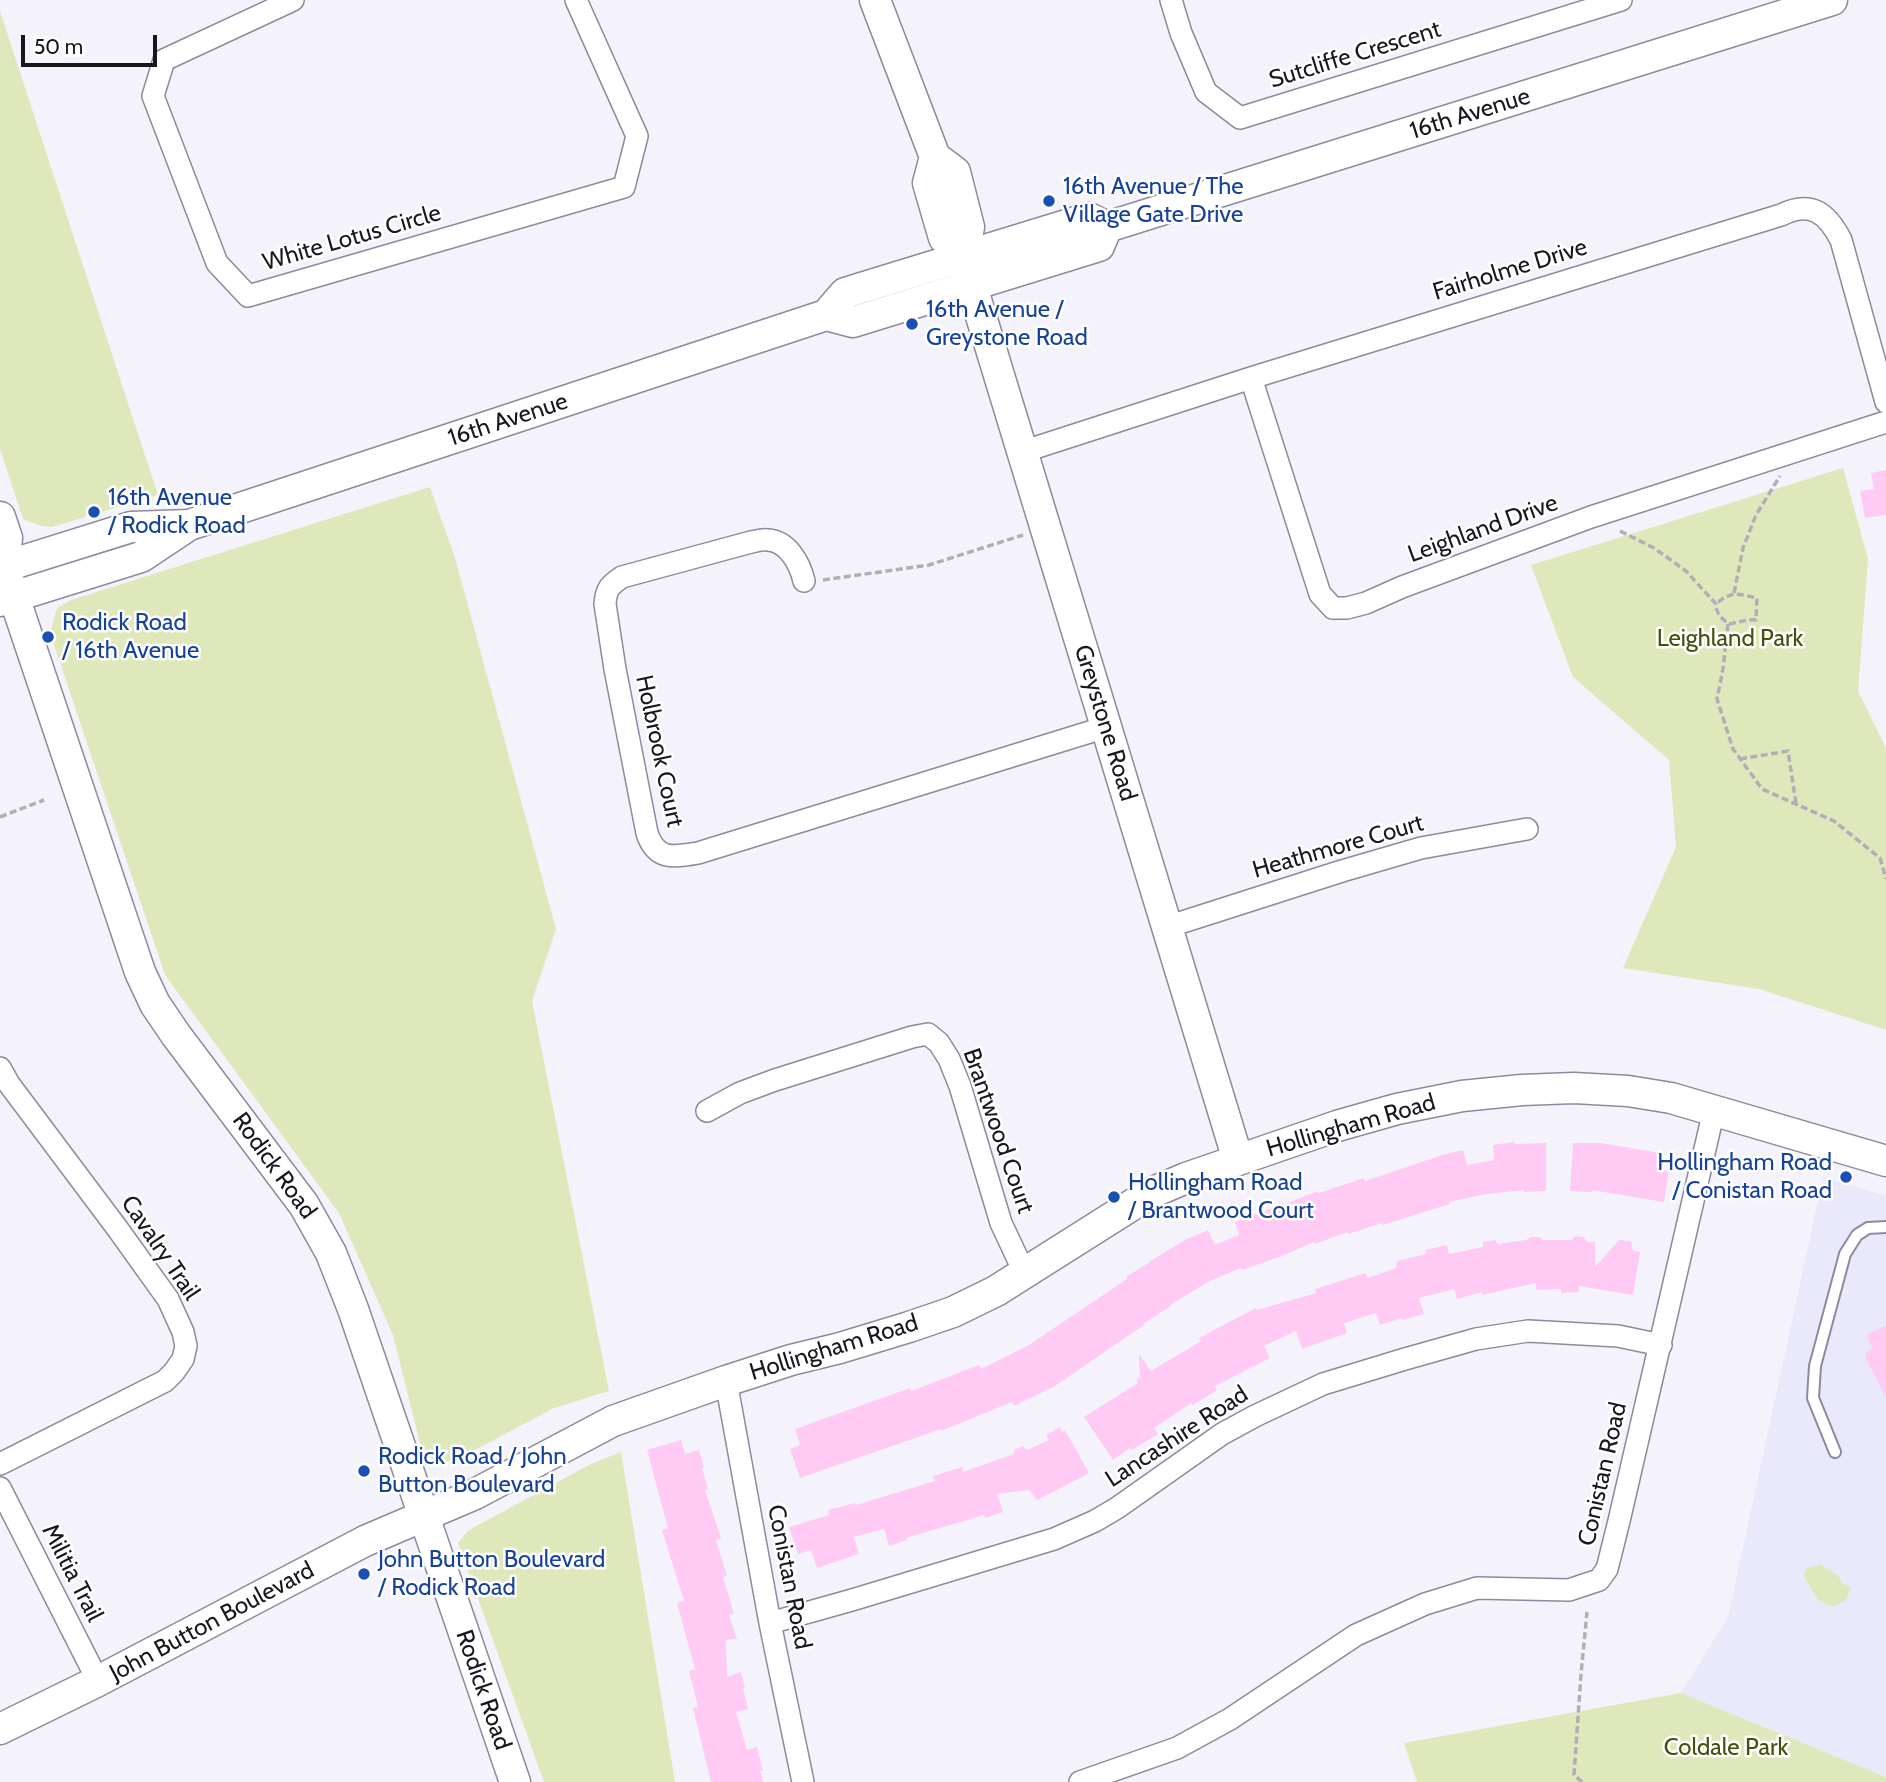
<!DOCTYPE html>
<html>
<head>
<meta charset="utf-8">
<style>
  body { margin:0 }
  #map { position:relative; width:1886px; height:1782px; overflow:hidden; background:#f4f3fc; font-family:Cabin,sans-serif }
  canvas { display:block }
  .scale { position:absolute; left:21px; top:35px; width:136px; height:32px; box-sizing:border-box; border:4px solid #18171f; border-top:0; padding-left:9px; font-size:21px; line-height:24px; white-space:nowrap; color:#18171f; -webkit-text-stroke:5px #fff; paint-order:stroke }
</style>
</head>
<body>
<div id="map">
<canvas width="1886" height="1782"></canvas>
<div class="scale">50 m</div>
</div>
<script>
const ctx = document.querySelector('canvas').getContext('2d');
ctx.lineJoin = 'round';
function fillPath(path, color) { ctx.fillStyle = color; ctx.fill(path, 'evenodd'); }
function strokePath(path, color, width, dash) { ctx.strokeStyle = color; ctx.lineWidth = width; ctx.lineCap = dash ? 'butt' : 'round'; ctx.setLineDash(dash || []); ctx.stroke(path); }
function drawText(font, color, halo, rows, align = 'center') {
  ctx.font = font + ' Cabin,sans-serif'; ctx.lineWidth = 5; ctx.setLineDash([]); ctx.textBaseline = 'middle'; ctx.strokeStyle = halo; ctx.fillStyle = color; for (const [text, x, y, turn = 0] of rows) {
    ctx.save(); ctx.translate(x, y); ctx.rotate((+turn || 0) * Math.PI / 180); ctx.textAlign = isNaN(turn) ? turn : align; if (halo) ctx.strokeText(text, 0, 0); ctx.fillText(text, 0, 0); ctx.restore();
  }
}
const built = new Path2D(`
  M1823,1177l63,19v581l-205,-84 47,-76z`);
const green = new Path2D(`
  M0,11l158,484 -106,32 -11,-1 -18,-7 -23,-70z
  M1843,468l25,91 -10,132 28,57v282l-127,-41 -136,-21 53,-121 -7,-87 -96,-83 -42,-112z
  M430,487l25,71 101,371 -24,72 77,390 -55,17 -96,51 -18,4 -11,-6 -8,-10 -28,-112 -54,-122 -174,-238 -115,-342 7,-25 14,-8z
  M621,1452l54,330h-131l-86,-239 11,-13 122,-66z
  M1820,1565l18,10 4,8 9,4 -5,13 -13,7 -15,-7 -15,-25 4,-7z
  M1681,1693l205,84v5h-469l-13,-39z`);
const building = new Path2D(`
  M1886,470v45l-21,3 -5,-27 14,-2 -3,-16z
  M1515,1142v2l31,-1v48l-22,1v-2l-37,4 -38,8 1,2 -67,21 -1,-2 -34,11 -1,-2 -32,12 -1,-2 -32,14 -40,14 -1,-2 -33,14 -38,23 1,1 -28,18 1,1 -89,61 -41,20 -2,-4 -71,29v-2l-141,49 -10,-29 10,-4 -5,-16 115,-41 1,3 68,-26 2,4 48,-24 98,-66 -1,-2 24,-15v-1l37,-22 21,-9 7,15 24,-10 -4,-13 20,-8 1,1 27,-12v2l35,-14 1,2 45,-15 1,3 77,-26 21,-5 4,15 27,-5 -1,-15z
  M1573,1143h28l60,10 -3,17 11,1 -5,31 -72,-12v2l-22,-1z
  M1575,1236l9,1 3,5h8v25l24,-27 12,1 2,10 7,1 -7,43 -54,-9v6l-18,1v-4l-25,1v-7l-54,12v-3l-25,7 -3,-10 -35,9 5,16 -21,6 -1,-2 -22,7 -4,-12 -32,10 3,10 -45,16 -6,-18 -32,15 6,12 -55,28 2,4 -24,15 -2,-2 -37,25 4,6 -26,16 -2,-2 -17,12 -29,-43 54,-34 -2,-3 4,-3 -1,-23 12,17 50,-30 -2,-3 57,-30 1,2 59,-17 -1,-4 51,-16 2,5 28,-10 1,-7 29,-7 -1,-4 22,-5 2,9 34,-7v-5l12,-2 3,4 28,-4 5,-3h9l2,3h30z
  M1886,1326v71l-20,-38v-7l7,-3 -7,-14z
  M1060,1427l2,5 3,-2 24,43 -26,14 -26,13 -8,-10 -32,4 6,18 -18,6 -1,-3 -78,23 1,2 -18,6 -5,-17 -30,8 5,17 -42,14 -6,-18 -13,4 -9,-27 40,-12 -1,-5 27,-7 1,2 79,-24 -2,-5 29,-9 1,5 51,-18v-4l9,-4 4,4 22,-10 -3,-5z
  M681,1440l4,14 14,-4 5,17 -2,1 6,21 -3,1 16,48 -5,2 11,36 -4,1 11,36 -5,2 8,24 -11,1 1,37 14,-5 4,16h-2l5,21 -12,3 11,38 10,-3 6,24h-3l3,11h-52l-18,-74 5,-1 -9,-36 6,-2 -18,-66 7,-2 -22,-71 6,-2 -21,-78z`);
const path = new Path2D(`
  M1620,531l34,17 32,23 30,33c0,10 5,13 12,20 10,-1 17,-5 28,-4l1,-22c-19,-4 -25,-8 -41,6
  M823,580l106,-15 94,-30
  M1734,593l9,-45 13,-33 24,-39
  M1728,624l-5,45 -6,30 16,50 29,40 72,32 46,37 6,21
  M1740,759l48,-8 8,53
  M0,817l44,-17
  M1582,1782l-8,-7 7,-101 6,-62`);
const lane = new Path2D(`
  M1835,1452l-22,-54 2,-32 30,-112 12,-19 11,-7 18,-1`);
const street = new Path2D(`
  M293,0l-129,60 -11,36 64,167 31,33 376,-109 13,-51 -61,-136
  M1171,0l10,33 25,59 34,26 381,-118
  M1251,378l69,216 13,14h14l19,-5 36,-16 189,-70 295,-95
  M1022,452l229,-74 530,-163c30,-15 46,-2 60,25l45,162
  M804,581c-4,-17 -16,-40 -36,-41 -5,-1 -12,1 -17,2l-129,35c-12,8 -16,12 -17,27l10,65 32,164c9,28 27,24 51,20l408,-126
  M1167,927l175,-56 79,-23 106,-19
  M0,1068l9,16 108,144 51,71 15,33 3,14 -3,13 -9,13 -9,9 -165,83
  M707,1111l33,-18 35,-13 137,-43 16,-3 11,9 10,16 11,27 41,137 23,49
  M726,1381l44,242 33,159
  M0,1488l98,193
  M770,1623l82,-23 202,-61 41,-18 22,-13 105,-74 33,-18 68,-32 82,-25 71,-20 52,-8 90,5 43,9
  M1080,1782l97,-34 53,-29 126,-84 69,-31 52,-16 92,2 30,-10 8,-11 12,-48 95,-411`);
const secondary = new Path2D(`
  M875,0l60,157 20,15 14,55 -6,30 275,903
  M935,157l-7,26 16,55 19,19
  M826,315l27,7 246,-76 8,-19
  M0,517l7,21 -3,29 136,405 15,32 21,31 128,170 27,48 22,56 162,473
  M0,568l131,-41 58,-2
  M0,601l141,-44 48,-32 637,-210 19,-22 244,-75 18,9 725,-227
  M0,1729l98,-48 267,-140 110,-47 138,-73 113,-40 65,-21 49,-12 69,-21 44,-15 43,-21 155,-98 35,-15 151,-52 60,-17 65,-13 60,-6 52,-2 54,3 43,7 215,63`);
const markers = [
  [1049,201,7,"#1a4fb4"],
  [912,324,7,"#1a4fb4"],
  [94,512,7,"#1a4fb4"],
  [48,637,7,"#1a4fb4"],
  [1846,1177,7,"#1a4fb4"],
  [1114,1197,7,"#1a4fb4"],
  [364,1471,7,"#1a4fb4"],
  [364,1574,7,"#1a4fb4"]
];
const streetNames = [
  ["Sutcliffe Crescent",1355,55,-17],
  ["16th Avenue",1470,114,-17],
  ["White Lotus Circle",352,238,-16],
  ["Fairholme Drive",1510,270,-17],
  ["16th Avenue",508,420,-18],
  ["Leighland Drive",1483,529,-20],
  ["Greystone Road",1105,723,73],
  ["Holbrook Court",659,751,78],
  ["Heathmore Court",1338,847,-16],
  ["Hollingham Road",1351,1126,-16],
  ["Brantwood Court",998,1131,71],
  ["Rodick Road",274,1166,54],
  ["Cavalry Trail",160,1248,56],
  ["Hollingham Road",834,1348,-17],
  ["Lancashire Road",1177,1437,-33],
  ["Conistan Road",1603,1474,-77],
  ["Militia Trail",72,1573,63],
  ["Conistan Road",789,1577,79],
  ["John Button Boulevard",212,1622,-28],
  ["Rodick Road",483,1690,71]
];
const transitNames = [
  ["16th Avenue / The",1063,187],
  ["Village Gate Drive",1063,215],
  ["16th Avenue /",926,310],
  ["Greystone Road",926,338],
  ["16th Avenue",108,498],
  ["/ Rodick Road",108,526],
  ["Rodick Road",62,623],
  ["/ 16th Avenue",62,651],
  ["Hollingham Road",1832,1163,"right"],
  ["/ Conistan Road",1832,1191,"right"],
  ["Hollingham Road",1128,1183],
  ["/ Brantwood Court",1128,1211],
  ["Rodick Road / John",378,1457],
  ["Button Boulevard",378,1485],
  ["John Button Boulevard",378,1560],
  ["/ Rodick Road",378,1588]
];
const parkNames = [
  ["Leighland Park",1730,639],
  ["Coldale Park",1726,1748]
];
fillPath(built, '#eae8fb');
fillPath(green, '#dfe8bb');
fillPath(building, '#ffcaf3');
strokePath(lane, '#8c8a9f', 14);
strokePath(street, '#8c8a9f', 24);
strokePath(secondary, '#8c8a9f', 33);
strokePath(path, '#b0afb8', 3.5, [7, 3.5]);
strokePath(lane, '#fff', 10);
strokePath(street, '#fff', 21);
strokePath(secondary, '#fff', 30);
for (const [x, y, r, color] of markers) { const dot = new Path2D(); dot.arc(x, y, r, 0, 2 * Math.PI); ctx.fillStyle = color; ctx.fill(dot); strokePath(dot, '#fff', 2.5); }
drawText('24px', '#18171f', '#fff', streetNames);
drawText('24px', '#164399', '#fff', transitNames, 'left');
drawText('24px', '#464f0b', '#fff', parkNames);
</script>
</body>
</html>
